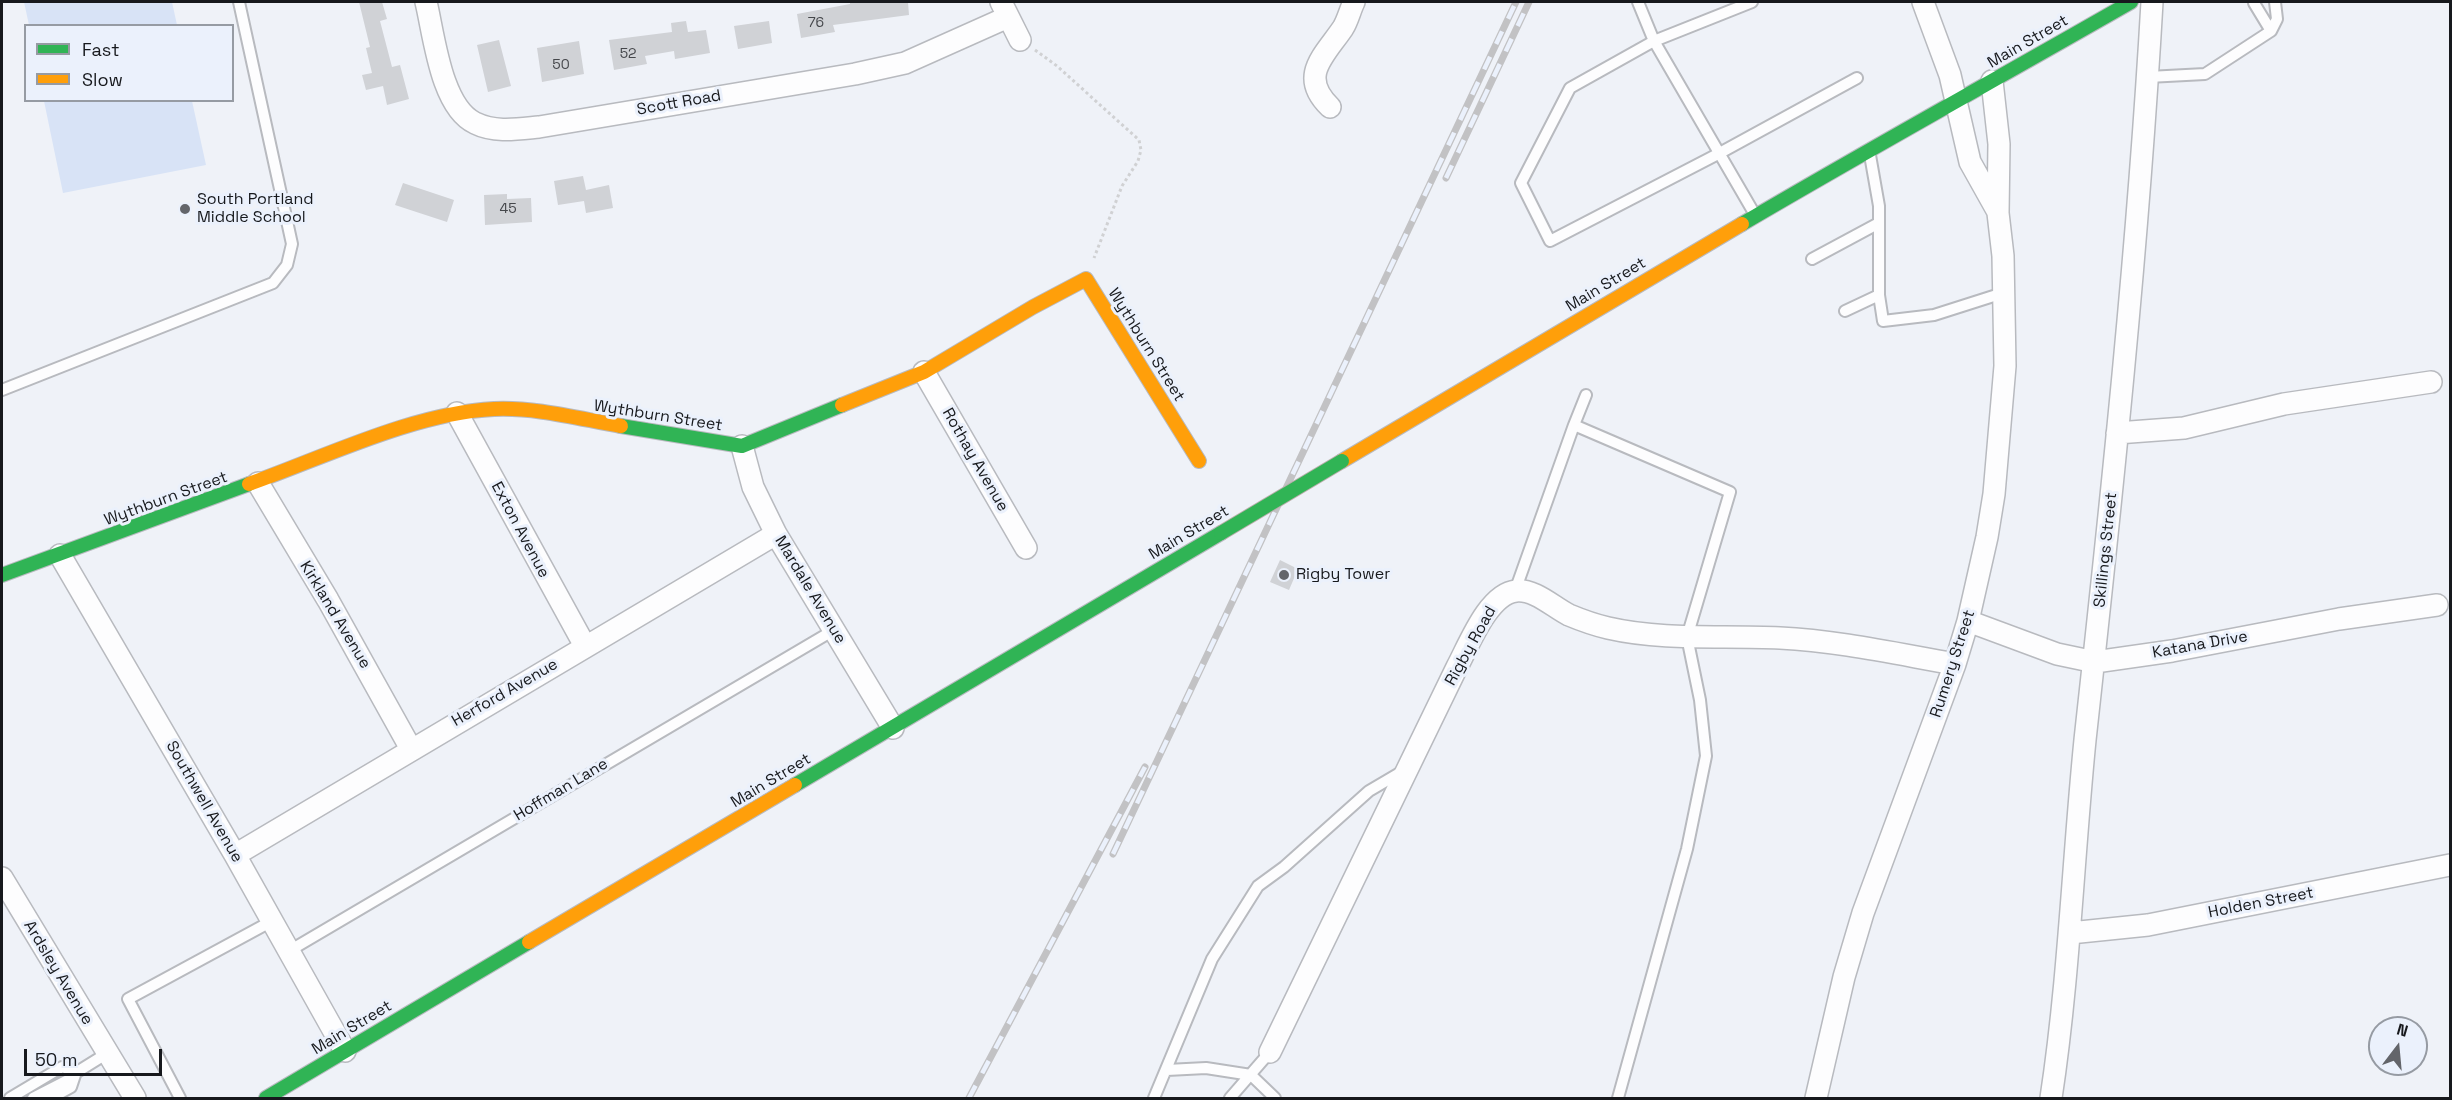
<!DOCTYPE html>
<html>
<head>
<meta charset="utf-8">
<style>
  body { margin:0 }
  #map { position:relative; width:2452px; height:1100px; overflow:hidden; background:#eff2f8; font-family:"Space Grotesk",sans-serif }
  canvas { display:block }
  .frame { position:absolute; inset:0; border:3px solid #17191d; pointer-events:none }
  .legend { position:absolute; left:24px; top:24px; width:210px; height:78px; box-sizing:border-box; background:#ebf1fc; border:2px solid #969ba3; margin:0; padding:8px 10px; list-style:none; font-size:18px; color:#17191d }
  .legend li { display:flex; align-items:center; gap:12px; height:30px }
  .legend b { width:30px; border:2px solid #969ba3 }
  .north { position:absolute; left:2368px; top:1016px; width:60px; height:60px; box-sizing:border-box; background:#ebf1fc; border:2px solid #969ba3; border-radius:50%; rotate:16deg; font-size:16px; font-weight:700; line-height:24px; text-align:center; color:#17191d }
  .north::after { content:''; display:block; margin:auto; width:21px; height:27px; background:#63656a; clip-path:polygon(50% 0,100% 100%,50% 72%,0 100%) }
  .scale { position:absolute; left:24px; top:1049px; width:138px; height:27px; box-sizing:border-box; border:3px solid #17191d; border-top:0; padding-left:8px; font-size:18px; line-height:21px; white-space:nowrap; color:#17191d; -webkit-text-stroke:4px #ebf1fc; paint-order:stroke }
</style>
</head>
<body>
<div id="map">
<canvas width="2452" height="1100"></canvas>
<div class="frame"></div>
<ul class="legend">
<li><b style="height:8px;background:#30b455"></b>Fast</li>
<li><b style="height:8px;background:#ff9f0a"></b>Slow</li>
</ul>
<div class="north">N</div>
<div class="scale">50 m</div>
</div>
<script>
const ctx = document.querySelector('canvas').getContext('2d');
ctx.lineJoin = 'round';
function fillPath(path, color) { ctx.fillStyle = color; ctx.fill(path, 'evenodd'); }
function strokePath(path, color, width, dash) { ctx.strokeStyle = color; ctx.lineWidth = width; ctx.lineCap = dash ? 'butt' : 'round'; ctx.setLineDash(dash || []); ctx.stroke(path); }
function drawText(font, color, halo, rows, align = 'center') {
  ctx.font = font + ' "Space Grotesk",sans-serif'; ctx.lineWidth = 6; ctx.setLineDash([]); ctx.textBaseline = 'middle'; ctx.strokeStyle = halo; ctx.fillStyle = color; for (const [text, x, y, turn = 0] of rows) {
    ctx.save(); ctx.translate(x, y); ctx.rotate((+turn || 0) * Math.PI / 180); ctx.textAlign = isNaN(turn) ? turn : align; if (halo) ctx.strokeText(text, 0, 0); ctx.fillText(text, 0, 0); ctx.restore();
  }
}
const green = new Path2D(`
  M24,2h148l5,23h-148z
  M44,101h148l14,64 -143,28z`);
const building = new Path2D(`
  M359,2h23l5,17 -7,2 12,46 8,-2 9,34 -22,6 -4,-19 -17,4 -4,-15 10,-2 -6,-25 4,-1z
  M850,2h58l1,13 -76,10 2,7 -34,6 -4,-24 53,-10z
  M686,21l2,11 18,-2 4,23 -35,6 -1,-8 -29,5 2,8 -33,6 -5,-30 63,-8 -1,-9z
  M769,21l3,22 -34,6 -4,-23z
  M499,40l12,46 -23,6 -11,-47z
  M579,41l5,33 -42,8 -5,-34z
  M583,176l3,14 23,-5 4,23 -27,5 -2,-12 -26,4 -4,-24z
  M403,183l51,17 -7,22 -52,-17z
  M507,194v5l24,-1 1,24 -47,3 -1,-30z
  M1280,560l18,9 -9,21 -19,-8z`);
const path = new Path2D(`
  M1035,50l22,16 82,74 2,10 -3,11 -16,25 -28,72`);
const lane = new Path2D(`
  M1638,2l16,39 100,172
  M1752,2l-98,39 -84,47 -49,95 29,58 168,-87 139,-76
  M2254,3l17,28
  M2148,77l57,-3 66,-43 6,-12 -2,-17
  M1870,155l9,51v89l4,26 51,-6 69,-22
  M1812,259l67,-36
  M1845,311l34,-16
  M2,390l271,-107 14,-18 5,-21 -53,-242
  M1574,425l12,-30
  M1515,591l59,-166 156,67 -43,145 13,63 6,56 -19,93 -69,249
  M289,951l545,-321
  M1167,1070l39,-2 45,7 24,23
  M10,1098l52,-31 15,5 29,-18
  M33,1098l35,-18 9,-8
  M51,1098l20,-11 4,-12
  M180,1098l-52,-99 144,-78
  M1154,1098l58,-139 46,-73 26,-19 85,-76 34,-20
  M1230,1098l40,-46`);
const street = new Path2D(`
  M426,2c8,33 15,105 49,121 20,10 43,6 64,4l316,-53 50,-11 103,-46
  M1001,2l19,38
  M1923,2l27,73 20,87 28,50
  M1330,107c-32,-31 -6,-51 13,-79 5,-8 7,-18 11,-26
  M924,372l102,176
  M457,413l128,233
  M2117,433l67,-5 100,-24 147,-22
  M742,446l11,41 23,47 117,194
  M258,483l70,117 83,149
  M60,555l175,300 110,196
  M1968,621l89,33 38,8 77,-11 167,-32 98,-14
  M235,855l541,-321
  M2,878l133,220
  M2070,933l78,-8 302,-60
  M1270,1052l187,-385c12,-22 31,-73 59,-76 19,-2 37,16 53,24 12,5 26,10 39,13 57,13 114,7 172,10 59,3 117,16 175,26
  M1816,1098l28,-121 19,-64 92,-249 13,-43 19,-84 7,-43 11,-128 -2,-110 -5,-43 1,-69 -7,-63
  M2051,1098c18,-118 22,-238 34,-358 27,-246 53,-492 67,-738`);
const fast = new Path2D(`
  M1742,224c129,-76 260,-148 389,-222
  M621,426l121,20 100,-41
  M2,575l247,-91
  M795,785l426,-252
  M266,1098l263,-156`);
const slow = new Path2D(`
  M842,405l82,-33 109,-65 53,-28 113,182
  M1342,461l400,-237
  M249,484c76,-27 165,-71 245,-75 42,-2 86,10 127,17
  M529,942l266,-157`);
const rail = new Path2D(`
  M1446,178l83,-176
  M1113,854l403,-852
  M969,1098l176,-331`);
const fastBridge = new Path2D(`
  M1221,533l121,-72`);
const markers = [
  [185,209,6,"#63656a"],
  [1284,575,6,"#63656a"]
];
const numberNames = [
  ["76",816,23],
  ["52",628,54],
  ["50",561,65],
  ["45",508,209]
];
const streetNames = [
  ["Main Street",2028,42,-30],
  ["Scott Road",679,103,-10],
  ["Main Street",1606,285,-31],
  ["Wythburn Street",1146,345,58],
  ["Wythburn Street",658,416,9],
  ["Rothay Avenue",975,460,60],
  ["Wythburn Street",166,499,-20],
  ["Exton Avenue",520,530,62],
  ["Main Street",1189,533,-31],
  ["Skillings Street",2106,550,-84],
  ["Mardale Avenue",810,590,59],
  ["Kirkland Avenue",335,615,59],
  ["Katana Drive",2200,645,-10],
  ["Rigby Road",1471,646,-61],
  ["Rumery Street",1953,664,-72],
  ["Herford Avenue",505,693,-30],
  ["Main Street",771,781,-31],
  ["Hoffman Lane",561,790,-31],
  ["Southwell Avenue",204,802,60],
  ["Holden Street",2261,903,-11],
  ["Ardsley Avenue",58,973,59],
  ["Main Street",352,1028,-31]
];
const poiNames = [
  ["South Portland",197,200],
  ["Middle School",197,218],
  ["Rigby Tower",1296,575]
];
fillPath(green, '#d8e3f6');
fillPath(building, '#d0d2d6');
strokePath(lane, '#b8babf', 14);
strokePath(street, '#b8babf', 24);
strokePath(fast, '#b8babf', 16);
strokePath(slow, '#b8babf', 16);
strokePath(path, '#d0d1d3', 3, [3, 3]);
strokePath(lane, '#fdfdfe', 10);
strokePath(street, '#fdfdfe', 21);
strokePath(fast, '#30b455', 14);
strokePath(slow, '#ff9f0a', 14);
strokePath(rail, '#c2c2c4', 7);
strokePath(rail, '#ebf1fc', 4.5, [14]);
strokePath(fastBridge, '#b9aeaa', 16, []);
strokePath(fastBridge, '#30b455', 14);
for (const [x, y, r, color] of markers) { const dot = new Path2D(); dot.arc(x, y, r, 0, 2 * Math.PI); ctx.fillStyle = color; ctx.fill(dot); strokePath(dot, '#ebf1fc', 2); }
drawText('14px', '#45474b', null, numberNames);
drawText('16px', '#17191d', '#ebf1fc', streetNames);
drawText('16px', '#17191d', '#ebf1fc', poiNames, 'left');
</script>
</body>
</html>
